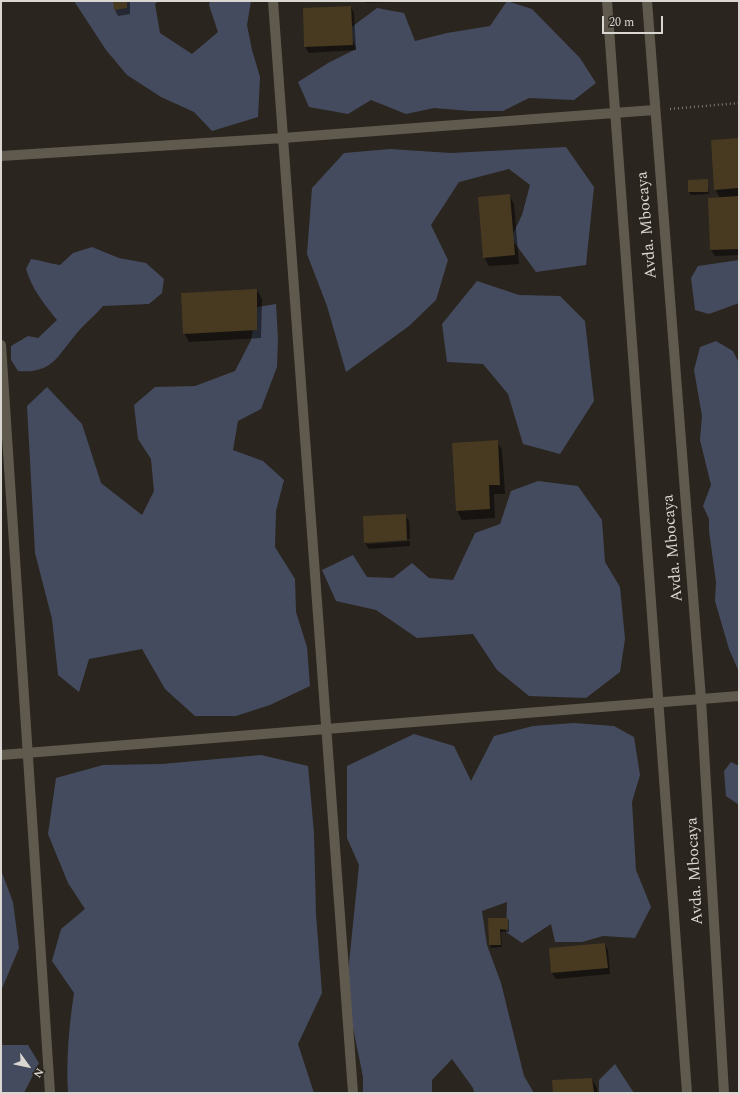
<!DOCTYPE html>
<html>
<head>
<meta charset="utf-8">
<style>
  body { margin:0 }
  #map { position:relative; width:740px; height:1094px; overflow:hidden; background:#2a251e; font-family:Spectral,serif }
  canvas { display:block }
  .frame { position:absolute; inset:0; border:2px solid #dad7d2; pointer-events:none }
  .north { position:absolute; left:8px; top:1046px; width:40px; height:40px; -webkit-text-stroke:3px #2a251e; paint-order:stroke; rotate:123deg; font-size:11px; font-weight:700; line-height:16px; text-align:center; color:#dad7d2 }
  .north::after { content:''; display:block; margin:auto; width:14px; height:18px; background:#dad7d2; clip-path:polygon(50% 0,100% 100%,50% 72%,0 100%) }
  .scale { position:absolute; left:602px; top:16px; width:61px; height:18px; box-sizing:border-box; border:2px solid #dad7d2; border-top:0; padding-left:5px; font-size:12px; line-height:14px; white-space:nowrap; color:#dad7d2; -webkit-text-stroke:3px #2a251e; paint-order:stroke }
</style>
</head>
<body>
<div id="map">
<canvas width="740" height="1094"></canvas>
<div class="frame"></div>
<div class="north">N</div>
<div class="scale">20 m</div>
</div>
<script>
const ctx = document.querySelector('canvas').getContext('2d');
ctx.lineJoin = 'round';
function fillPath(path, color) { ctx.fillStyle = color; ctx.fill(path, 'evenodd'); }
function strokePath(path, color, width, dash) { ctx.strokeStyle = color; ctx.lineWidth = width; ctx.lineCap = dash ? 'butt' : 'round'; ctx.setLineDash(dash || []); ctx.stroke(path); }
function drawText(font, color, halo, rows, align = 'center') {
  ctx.font = font + ' Spectral,serif'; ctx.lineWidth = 4; ctx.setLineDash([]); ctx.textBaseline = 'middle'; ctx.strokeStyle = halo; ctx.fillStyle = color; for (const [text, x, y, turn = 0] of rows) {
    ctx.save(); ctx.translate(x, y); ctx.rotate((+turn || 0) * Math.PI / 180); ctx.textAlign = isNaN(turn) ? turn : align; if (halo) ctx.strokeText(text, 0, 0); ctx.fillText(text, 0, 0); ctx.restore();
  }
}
const green = new Path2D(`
  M74,1h84l-3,3 5,29 32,21 26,-22 -9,-27 1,-4h41l-4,24 5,25 8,27 -2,40 -46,14 -18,-19 -33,-15 -34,-22 -21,-25z
  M507,1l25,8 48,49 16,25 -22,17 -45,-2 -26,13h-33l-36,-3 -28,6 -35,-14 -23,14 -39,-7 -11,-25 30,-19 28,-14 -7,-20 28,-21 27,5 11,28 32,-8 43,-7z
  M566,147l28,40 -8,78 -50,7 -25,-34 11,-23 8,-30 -21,-16 -50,13 -28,43 17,35 -12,40 -27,26 -63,46 -19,-66 -20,-52 5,-66 32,-35 46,-4 61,4z
  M92,247l27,11 27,5 18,16 -2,14 -13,11 -46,2c-8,10 -18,17 -26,27 -20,23 -24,41 -59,38l-7,-11v-14l17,-10 10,2 19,-18c-13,-16 -25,-31 -31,-51l5,-10c10,1 19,5 29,6l13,-12z
  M739,260v43l-30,11 -14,-4 -4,-32 7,-12z
  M477,281l42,14 41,1 25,25 9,80 -34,53 -37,-10 -15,-50 -25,-30 -36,-2 -5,-38z
  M276,304l2,35 -1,28 -16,42 -23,12 -5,29 30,11 21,19 -8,31 -1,36 20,32 1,33 11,35 3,39 -40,19 -34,11h-41l-30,-27 -23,-40 -53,10 -10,33 -21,-17 -6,-56 -17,-66 -8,-147 20,-19 35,37 19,59 41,32 12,-24 -3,-32 -13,-20 -4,-34 21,-18 40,-1 40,-15 16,-31 6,-33z
  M716,341l17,10 6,12v309l-10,-23 -14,-48 1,-19 -7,-51v-12l-6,-13 8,-21 -11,-45 2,-24 -8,-46 6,-23z
  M538,481l40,5 24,34 3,42 15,25 5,52 -5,33 -34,26 -57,-2 -32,-26 -24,-36 -56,4 -41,-28 -40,-9 -14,-31 31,-15 14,22 26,1 19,-15 17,15 24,2 22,-47 25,-9 11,-33z
  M574,723l40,3 20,11 6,38 -8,27 4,68 15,37 -16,31 -32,-2 -21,6h-27l-4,-18 -29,19 -16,-11 1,-30 -25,9 5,34 14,38 23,93 10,17h-60l-1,-5 -21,-29 -20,21v13h-69v-16l-17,-84 13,-128 -12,-27v-72l67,-32 40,12 17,35 23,-45 39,-10z
  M261,755l47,11 6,67 2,81 6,79 -24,51 16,49h-246c-2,-34 1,-67 6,-100l-22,-32 9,-32 24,-20 -17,-26 -20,-49 8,-56 47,-13 59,-1z
  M731,762l8,4v39l-13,-9 -2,-25z
  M1,870l12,32 6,46 -18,43z
  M1,1045h27l11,18 -15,30h-23z
  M615,1064l19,29h-35v-13z`);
const shadow = new Path2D(`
  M114,1h16v13l-12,2 -3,-6z
  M365,1h30v1l-29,1z
  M351,7l3,6 2,37 -47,3 -4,-6z
  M739,139v116l-24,1 -4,-6 9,-52 -5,-9z
  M707,180l2,14 -18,1 -2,-3z
  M509,195l5,9 5,60 -30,2 -5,-9z
  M257,290l5,9 -1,39 -72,4 -5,-9z
  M497,441l5,9 3,44h-11l1,24 -33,2 -5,-9z
  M405,515l4,6 1,18 -43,3v2l43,-3v5l-41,3 -4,-6z
  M489,919h19l1,2v11h-8l1,15 -11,1 -1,-3z
  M605,944l3,6 2,24 -54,5 -4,-6 -2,-24z
  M592,1079l5,9v5h-43z`);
const building = new Path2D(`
  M113,1h14v7l-13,2z
  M351,6l2,39 -49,2 -1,-39z
  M739,138v50l-25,2 -3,-50z
  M708,179v13h-20v-12z
  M510,194l5,61 -32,3 -5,-61z
  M739,196v53l-29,1 -2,-52z
  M257,289v41l-74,4 -2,-41z
  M498,440l2,45h-11l1,24 -34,2 -4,-68z
  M406,514l1,26 -43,3 -1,-27z
  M488,918h20v12l-8,-1 1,16h-12z
  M605,943l3,25 -57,5 -2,-25z
  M592,1078l2,15h-41l-1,-13z`);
const path = new Path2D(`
  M670,109l69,-6`);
const minor = new Path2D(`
  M273,1l80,1092
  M607,1l80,1092
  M647,1l54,698 23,394
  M1,156l282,-18 371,-28
  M1,345l49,748
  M1,755l738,-59`);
const streetNames = [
  ["Avda. Mbocaya",648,225,-95],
  ["Avda. Mbocaya",674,548,-95],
  ["Avda. Mbocaya",696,871,-93]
];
fillPath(green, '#454b5e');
fillPath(shadow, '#0007');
fillPath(building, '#483a21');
strokePath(path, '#7a7670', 2.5, [1, 3]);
strokePath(minor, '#605a4e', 10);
drawText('16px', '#dad7d2', '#2a251e', streetNames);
</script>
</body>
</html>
